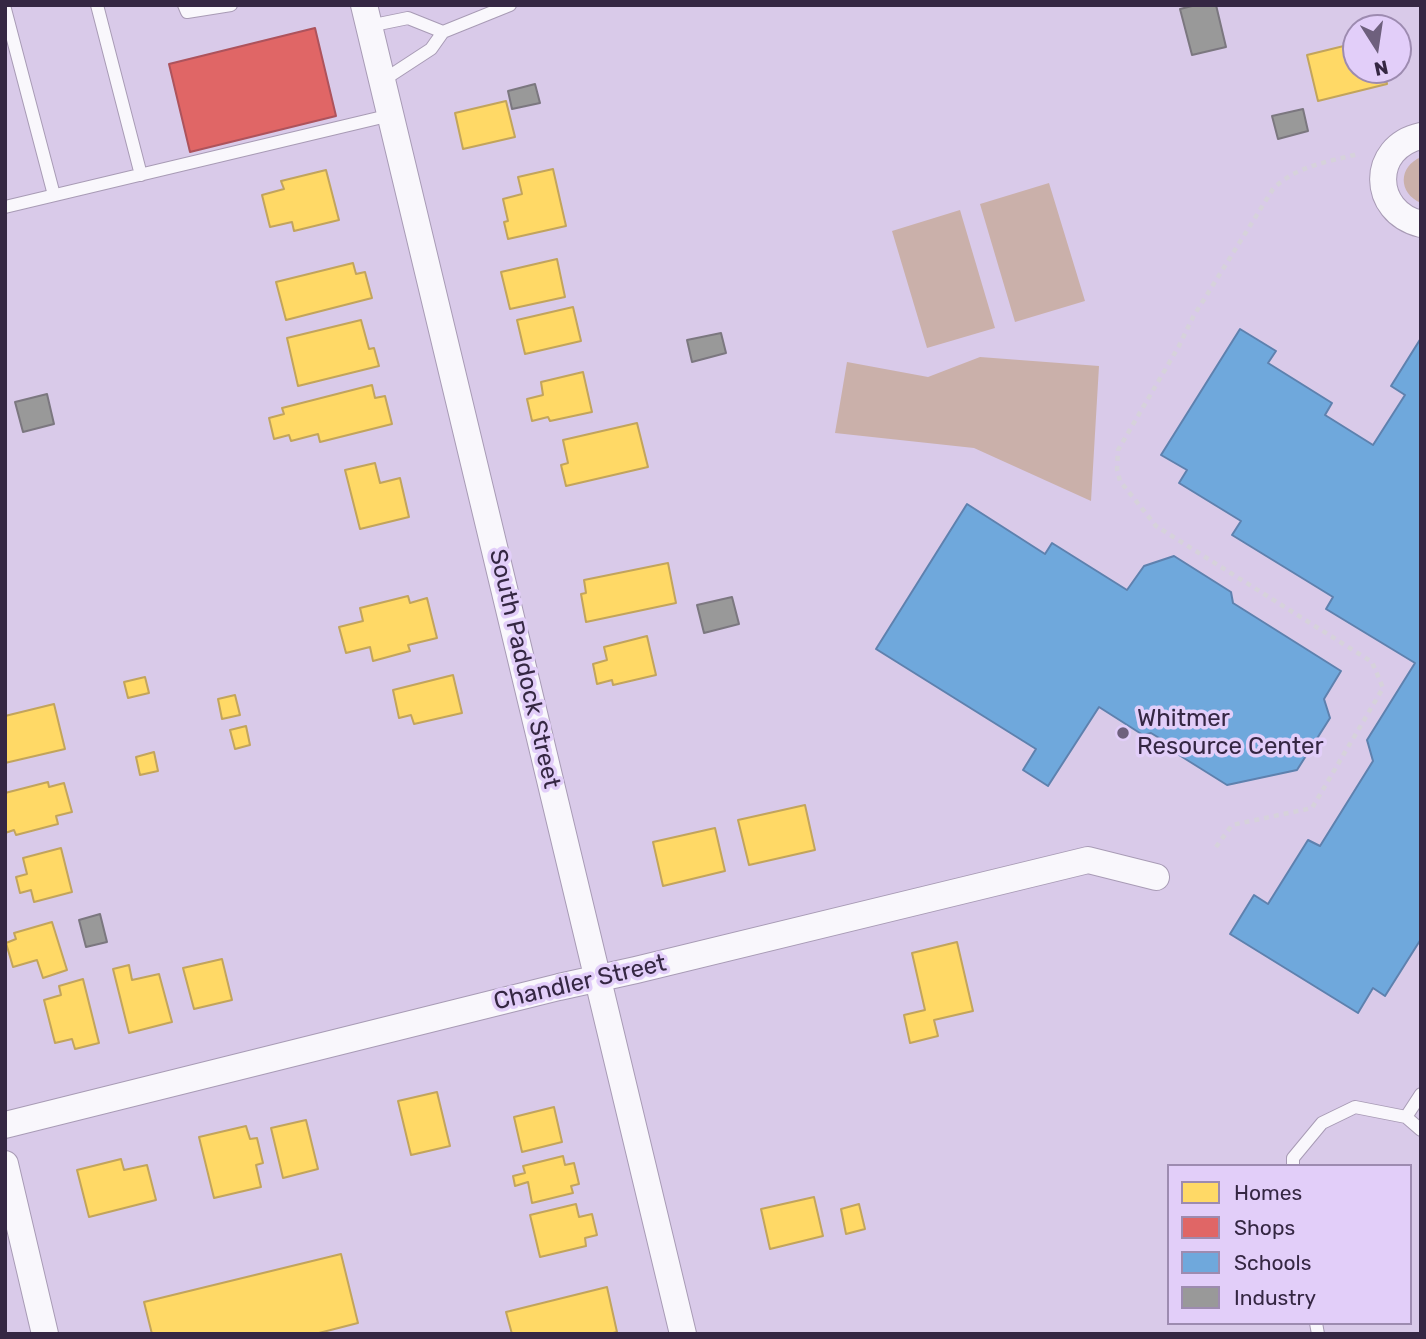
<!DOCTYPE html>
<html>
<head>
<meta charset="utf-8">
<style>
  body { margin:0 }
  #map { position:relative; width:1426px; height:1339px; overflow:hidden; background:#d9cae9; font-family:Rubik,sans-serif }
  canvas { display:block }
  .frame { position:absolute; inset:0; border:7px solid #352743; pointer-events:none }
  .legend { position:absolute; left:1167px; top:1164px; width:245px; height:161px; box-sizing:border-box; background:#e2cef9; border:2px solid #9d8bb0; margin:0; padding:9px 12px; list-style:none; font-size:21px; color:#352743 }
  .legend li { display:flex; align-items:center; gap:14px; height:35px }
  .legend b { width:35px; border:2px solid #9d8bb0 }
  .north { position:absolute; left:1342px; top:14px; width:70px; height:70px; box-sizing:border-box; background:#e2cef9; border:2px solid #9d8bb0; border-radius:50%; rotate:168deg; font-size:19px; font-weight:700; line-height:28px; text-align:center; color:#352743 }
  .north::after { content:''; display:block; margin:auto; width:24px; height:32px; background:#6e607d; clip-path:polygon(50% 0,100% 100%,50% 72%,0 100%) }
</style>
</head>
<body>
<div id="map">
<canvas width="1426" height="1339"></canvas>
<div class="frame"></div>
<ul class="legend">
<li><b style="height:19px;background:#ffd966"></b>Homes</li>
<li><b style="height:19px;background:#e06666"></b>Shops</li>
<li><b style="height:19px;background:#6fa8dc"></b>Schools</li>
<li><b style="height:19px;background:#999"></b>Industry</li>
</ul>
<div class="north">N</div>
</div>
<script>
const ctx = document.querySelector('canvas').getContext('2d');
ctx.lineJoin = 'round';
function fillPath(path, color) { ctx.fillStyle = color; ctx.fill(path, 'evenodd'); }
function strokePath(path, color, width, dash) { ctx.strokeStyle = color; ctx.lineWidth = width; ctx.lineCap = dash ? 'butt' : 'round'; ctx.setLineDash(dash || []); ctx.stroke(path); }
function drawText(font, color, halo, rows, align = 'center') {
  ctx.font = font + ' Rubik,sans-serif'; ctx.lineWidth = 7; ctx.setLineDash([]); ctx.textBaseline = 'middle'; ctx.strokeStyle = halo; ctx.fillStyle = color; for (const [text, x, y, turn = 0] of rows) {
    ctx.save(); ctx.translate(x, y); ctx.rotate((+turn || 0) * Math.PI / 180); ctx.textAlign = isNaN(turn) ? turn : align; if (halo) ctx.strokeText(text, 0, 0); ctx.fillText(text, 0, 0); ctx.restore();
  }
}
const green = new Path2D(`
  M1421,157v46c-23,-10 -23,-36 0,-46z
  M1049,183l36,118 -70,21 -35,-118z
  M960,210l35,118 -68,20 -35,-117z
  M980,357l119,9 -8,135 -117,-53 -139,-15 12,-71 81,15z`);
const homes = new Path2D(`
  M1356,43v27h28l3,14 -69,17 -11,-46z
  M506,101l9,36 -52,12 -8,-36z
  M553,169l13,57 -58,13 -4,-17 4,-1 -5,-22 19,-5 -4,-17z
  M326,170l13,50 -45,11 -2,-9 -22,5 -8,-32 22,-6 -3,-8z
  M557,259l8,38 -55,12 -9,-37z
  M353,263l3,11 9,-2 7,26 -86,22 -10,-38z
  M573,307l8,34 -56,13 -8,-34z
  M361,320l8,29 5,-1 5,18 -81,20 -11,-48z
  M583,372l9,40 -42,9 -2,-4 -16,4 -5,-22 16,-4 -2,-13z
  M372,385l3,13 10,-2 7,28 -72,18 -2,-8 -27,7 -2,-6 -15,4 -5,-21 15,-4 -2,-6z
  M637,423l11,44 -82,19 -5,-21 7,-2 -5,-23z
  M375,463l5,20 20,-5 9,39 -49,12 -15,-59z
  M668,563l8,40 -90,19 -5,-28 5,-1 -2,-13z
  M408,596l2,7 17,-5 10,40 -29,7 2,6 -37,10 -3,-14 -24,6 -7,-26 24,-6 -3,-13z
  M647,636l9,39 -43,10 -1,-5 -15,4 -4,-20 14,-4 -3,-13z
  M453,675l9,38 -48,11 -3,-9 -12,3 -6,-28z
  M145,677l4,16 -21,5 -4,-16z
  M235,695l5,20 -18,4 -4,-20z
  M54,704l11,45 -60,14v-47z
  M246,726l4,19 -15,4 -5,-19z
  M154,752l4,19 -18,4 -4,-18z
  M48,782l1,5 15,-4 8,29 -16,4 2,8 -42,11 -2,-5 -9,3v-40z
  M805,805l10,45 -66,15 -11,-45z
  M715,828l10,43 -62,15 -10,-44z
  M61,848l11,44 -38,10 -3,-12 -11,3 -4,-16 11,-3 -4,-16z
  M52,922l15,48 -24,8 -6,-18 -24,7 -7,-24 10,-4 -2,-6z
  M957,942l16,69 -39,9 4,16 -28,7 -6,-28 21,-5 -13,-57z
  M222,959l10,41 -38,9 -11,-41z
  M129,965l3,15 27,-6 13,48 -43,11 -16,-64z
  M83,979l16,64 -24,6 -3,-10 -17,4 -11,-43 17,-5 -2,-9z
  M437,1092l13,54 -39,9 -13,-54z
  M554,1107l8,35 -40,10 -8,-35z
  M306,1120l12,49 -35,9 -12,-50z
  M246,1126l4,13 7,-1 6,25 -7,2 5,22 -47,11 -15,-61z
  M563,1156l2,9 9,-2 5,21 -8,2 2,7 -41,10 -4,-21 -13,4 -2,-10 12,-3 -2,-7z
  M121,1159l3,11 23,-5 9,35 -67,17 -12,-47z
  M814,1197l9,39 -53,13 -9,-40z
  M576,1204l3,13 13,-3 5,21 -12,3 1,8 -46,11 -10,-42z
  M859,1204l6,25 -19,5 -5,-25z
  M341,1254l17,69 -43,11h-163l-8,-32z
  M607,1287l10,45 -8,2h-97l-6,-22z`);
const shops = new Path2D(`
  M315,28l21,88 -146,36 -21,-88z`);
const schools = new Path2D(`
  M1240,329l36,22 -8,12 64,40 -7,12 48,30 32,-50 -14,-9 30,-48v601l-36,57 -12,-8 -15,25 -128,-79 24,-39 14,9 40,-64 12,6 53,-85 -6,-21 48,-77 -89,-54 7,-12 -101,-62 9,-14 -62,-38 8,-13 -26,-15z
  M967,504l78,50 7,-11 75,47 17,-24 30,-10 57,36 2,11 108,68 -17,28 6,19 -33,52 -70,15 -56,-35 -2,-6 -18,-11 -8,2 -44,-28 -51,79 -25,-16 13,-21 -160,-100z`);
const industry = new Path2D(`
  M1196,5h20l10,42 -34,8 -12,-46z
  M535,84l5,19 -28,6 -4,-18z
  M1303,109l5,22 -30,8 -6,-23z
  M721,333l5,20 -34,9 -5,-22z
  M47,394l7,30 -31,8 -8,-30z
  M732,597l7,27 -35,9 -7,-28z
  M100,914l7,28 -21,5 -7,-27z`);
const path = new Path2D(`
  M1216,847l16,-22 80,-17 71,-120 -11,-26 -216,-136 -36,-45 -3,-12 1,-19 61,-104 14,-29 80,-128c23,-23 54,-27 85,-35`);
const service = new Path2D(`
  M97,5l44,170
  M184,5l3,7 44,-7
  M5,9l49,186
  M369,26l39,-8 35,14 -12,17 -49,32
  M443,32l67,-27
  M5,207l386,-92
  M1406,1117l15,-23
  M1293,1166v-8l29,-35 33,-16 51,10 15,13
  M1316,1323l2,11`);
const minor = new Path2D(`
  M364,5l319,1329
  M1421,136c-51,11 -50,76 0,88
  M5,1125l554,-138 77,-17 452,-110 68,17
  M5,1164l40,170`);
const markers = [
  [1123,733,7,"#6e607d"]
];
const streetNames = [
  ["South Paddock Street",524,669,77],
  ["Chandler Street",580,983,-13]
];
const poiNames = [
  ["Whitmer",1137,719],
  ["Resource Center",1137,747]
];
fillPath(green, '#cab0aa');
fillPath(homes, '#ffd966');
strokePath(homes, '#c2a45c', 2);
fillPath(shops, '#e06666');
strokePath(shops, '#ad535c', 2);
fillPath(schools, '#6fa8dc');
strokePath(schools, '#5e81ae', 2);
fillPath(industry, '#999');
strokePath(industry, '#7b777f', 2);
strokePath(service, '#a89bb5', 14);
strokePath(minor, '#a89bb5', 28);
strokePath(path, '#d6d2db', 4.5, [5, 5]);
strokePath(service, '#f9f7fc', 12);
strokePath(minor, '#f9f7fc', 26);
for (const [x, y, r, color] of markers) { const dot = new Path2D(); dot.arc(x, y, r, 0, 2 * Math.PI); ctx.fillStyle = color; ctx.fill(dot); strokePath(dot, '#e2cef9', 2.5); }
drawText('24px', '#352743', '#e2cef9', streetNames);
drawText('24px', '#352743', '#e2cef9', poiNames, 'left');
</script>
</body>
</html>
